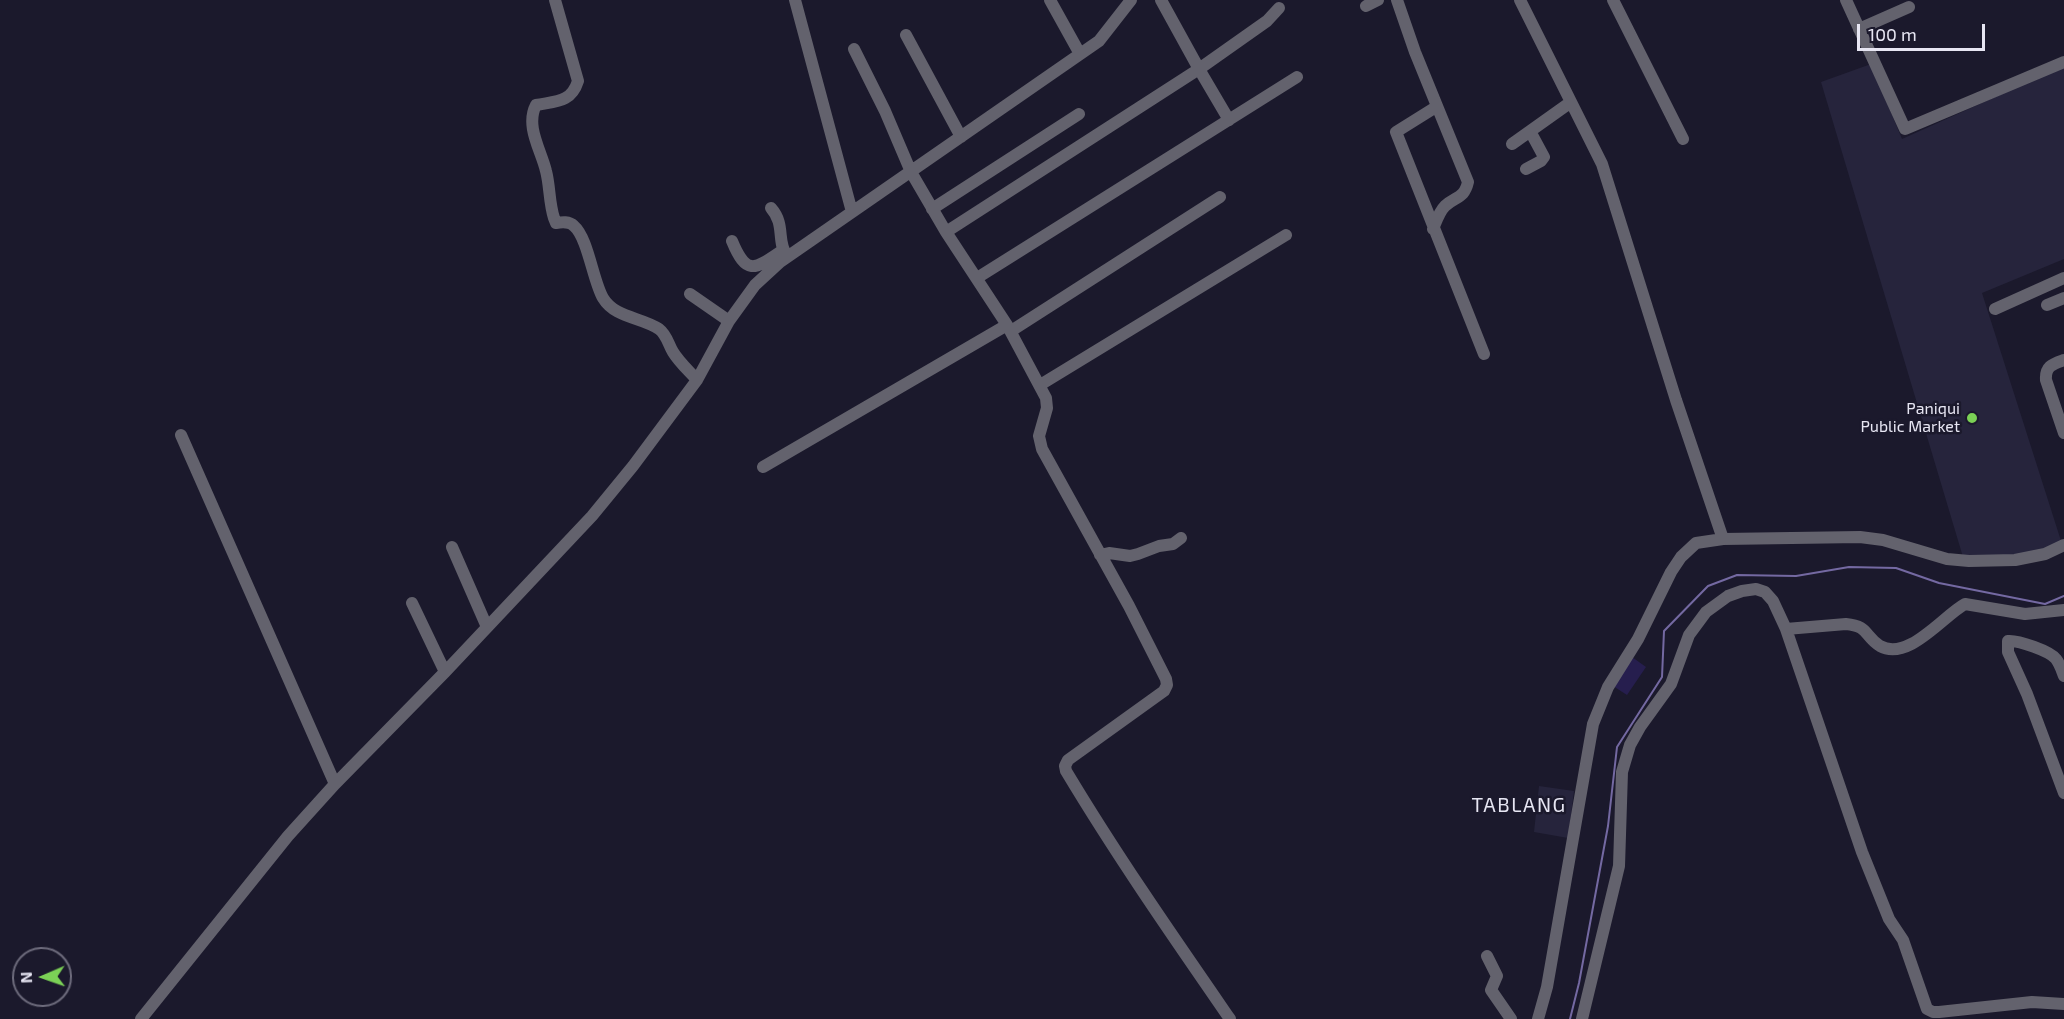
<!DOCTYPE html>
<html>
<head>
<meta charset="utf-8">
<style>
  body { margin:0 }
  #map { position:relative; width:2064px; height:1019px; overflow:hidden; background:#1b192c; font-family:"Exo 2",sans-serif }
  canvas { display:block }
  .north { position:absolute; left:12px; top:947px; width:60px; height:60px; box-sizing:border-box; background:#1b192c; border:2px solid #6d6b7c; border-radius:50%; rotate:268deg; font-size:16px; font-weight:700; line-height:24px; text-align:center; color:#e7e6f3 }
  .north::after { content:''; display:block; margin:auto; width:21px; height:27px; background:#7bd156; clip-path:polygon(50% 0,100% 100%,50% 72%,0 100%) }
  .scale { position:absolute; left:1857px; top:24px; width:128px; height:27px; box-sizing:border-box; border:3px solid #e7e6f3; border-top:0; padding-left:8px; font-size:18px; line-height:21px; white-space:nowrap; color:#e7e6f3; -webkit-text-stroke:4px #1b192c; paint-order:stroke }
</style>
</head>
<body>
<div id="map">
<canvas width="2064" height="1019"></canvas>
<div class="north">N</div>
<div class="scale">100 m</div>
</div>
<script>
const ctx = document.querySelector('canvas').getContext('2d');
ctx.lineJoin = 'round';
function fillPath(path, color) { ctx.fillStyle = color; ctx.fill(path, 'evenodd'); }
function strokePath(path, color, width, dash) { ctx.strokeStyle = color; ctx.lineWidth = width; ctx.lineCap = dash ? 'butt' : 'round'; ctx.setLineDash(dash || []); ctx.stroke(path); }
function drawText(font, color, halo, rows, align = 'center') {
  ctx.font = font + ' "Exo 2",sans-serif'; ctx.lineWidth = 5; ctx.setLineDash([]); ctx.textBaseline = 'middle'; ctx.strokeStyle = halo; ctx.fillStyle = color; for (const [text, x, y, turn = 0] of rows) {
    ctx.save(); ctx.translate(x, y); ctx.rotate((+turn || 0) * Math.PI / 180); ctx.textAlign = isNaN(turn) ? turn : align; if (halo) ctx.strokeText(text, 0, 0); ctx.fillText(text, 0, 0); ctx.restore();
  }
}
const built = new Path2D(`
  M1871,64l31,75 162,-73v193l-82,34 80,251 -49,13h-50l-142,-475z
  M1539,786l35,5 -6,47 -34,-6z`);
const green = new Path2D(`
  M1632,657l14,10 -19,28 -14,-9z`);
const stream = new Path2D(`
  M1570,1019l9,-36 29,-157 9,-79 45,-70 2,-46 44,-45 29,-11 59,1 53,-9 47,1 43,15 106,21 19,-8`);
const minor = new Path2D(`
  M555,0l23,81c-7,22 -22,20 -42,24 -11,21 5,45 10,66 4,15 3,32 8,47l2,5c6,-1 13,-2 18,3 14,12 19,55 29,72 12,20 38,19 56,31 8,6 9,15 14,23 6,10 16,19 24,28
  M795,0l57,212
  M1050,0l30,54
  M1397,0l18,52 53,130c-4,17 -12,14 -23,24 -6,6 -9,16 -12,23
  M1520,0l82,164 74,236 47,139
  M1613,0l70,139
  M1846,0l59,129 159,-67
  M1366,6l12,-6
  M1859,29l50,-22
  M906,35l55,102
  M854,49l31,62 26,61 35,60 61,93 39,73 1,10 -8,28 3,13 87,157 37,73 1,6 -3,6 -96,69 -3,6 1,5c51,85 108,167 164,248
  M1436,107l-40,25 88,222
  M1229,120l-30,-51 68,-48 12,-13
  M1512,144l59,-42
  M1526,169l15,-8 3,-4 -14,-26
  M771,208c15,17 5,33 16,48
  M932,209l147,-95
  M946,232l253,-163 -38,-69
  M732,241c15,36 23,28 51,9
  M977,278l320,-201
  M690,294l39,27
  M2047,305l17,-7
  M1995,309l69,-31
  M1011,331l209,-134
  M2064,360c-11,4 -19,6 -18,20l18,53
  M1040,385l246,-150
  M181,435l154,349
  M763,467l244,-142
  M452,547l35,80
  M1100,555l9,-2 21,3 8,-2 21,-8 14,-2 8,-6
  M412,603l33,69
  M1786,629l60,-5c23,2 18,12 34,22 28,16 63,-30 85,-42l60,10 39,-4
  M2064,676c-2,-5 -4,-12 -8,-17 -6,-8 -38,-19 -48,-18v11l19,42 37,99
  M1487,956l10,20 -6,14 20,29
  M141,1019l147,-183 47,-52 110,-112 147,-156 41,-50 64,-86 32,-59 26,-36 25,-23 319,-221 32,-41
  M1538,1019l9,-32 46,-263 15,-37 30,-48 33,-67 10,-15 15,-14 27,-4 137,-2 23,3 64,19 22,2 46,-1 30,-6 19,-9
  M1582,1019l37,-153 3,-94 8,-27 10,-18 31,-43 18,-49 17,-23 22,-16 14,-5 14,-2 9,3 8,9 13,28 76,223 27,67 14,21 24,69 6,3h6l93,-10 32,2`);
const markers = [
  [1972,418,6,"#7bd156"]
];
const poiNames = [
  ["Paniqui",1960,409],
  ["Public Market",1960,427]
];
const quarterNames = [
  ["TABLANG",1519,805]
];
fillPath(built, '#26243c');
fillPath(green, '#261e4e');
strokePath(stream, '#7469a2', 2);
strokePath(minor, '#63626d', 12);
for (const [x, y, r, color] of markers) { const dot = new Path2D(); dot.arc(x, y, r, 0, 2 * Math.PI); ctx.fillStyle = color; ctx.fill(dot); strokePath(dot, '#1b192c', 2); }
drawText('16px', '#e7e6f3', '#1b192c', poiNames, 'right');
ctx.letterSpacing = '1.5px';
drawText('20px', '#e7e6f3', '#1b192c', quarterNames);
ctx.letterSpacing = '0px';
</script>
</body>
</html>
